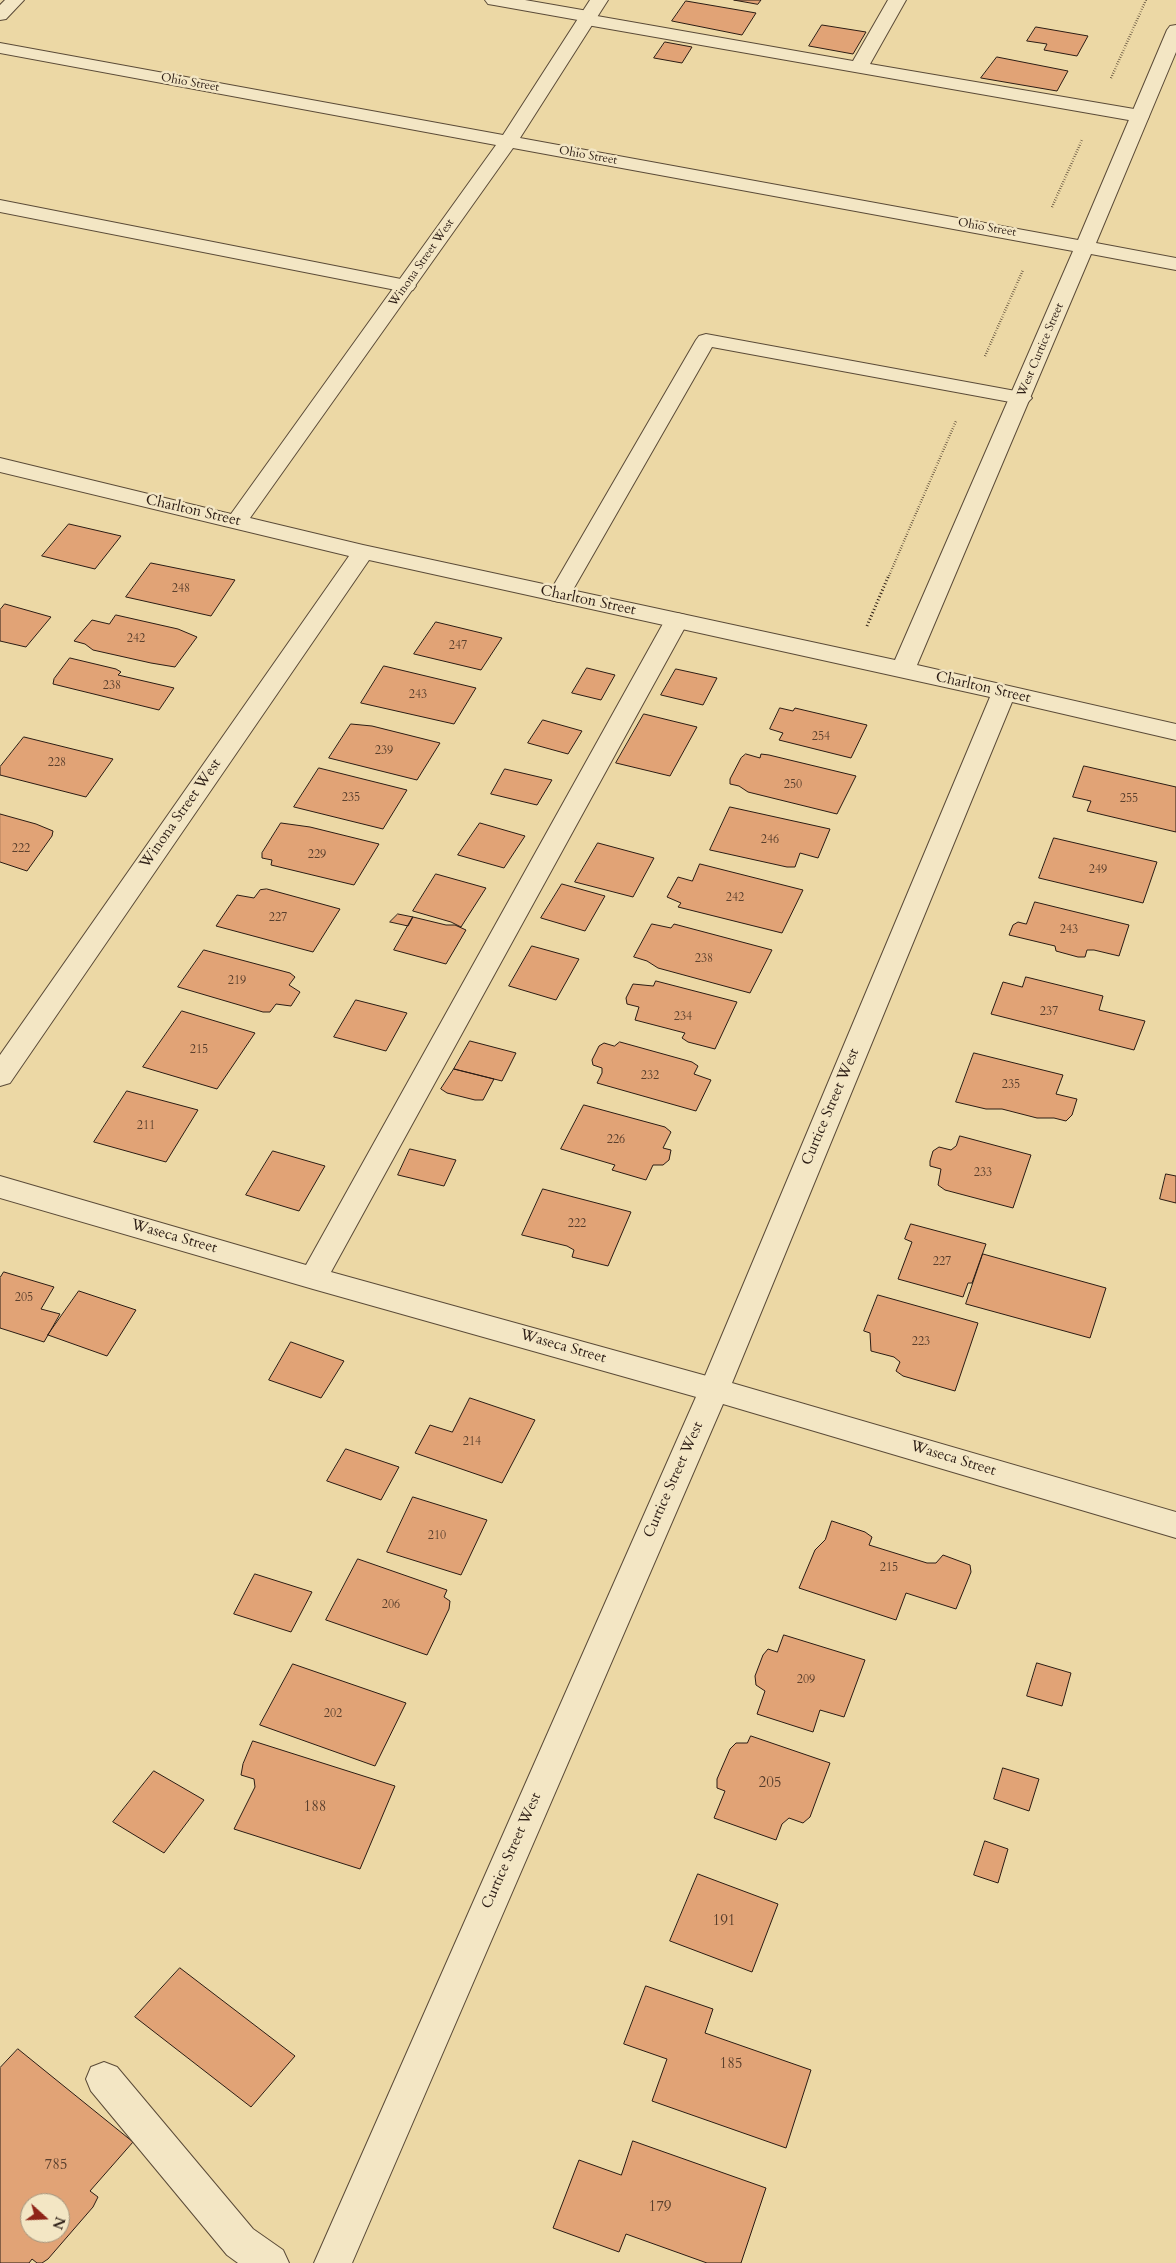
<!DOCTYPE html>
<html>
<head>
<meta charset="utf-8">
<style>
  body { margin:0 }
  #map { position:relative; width:1176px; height:2263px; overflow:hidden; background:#ecd8a5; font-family:Cardo,serif }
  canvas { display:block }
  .north { position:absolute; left:20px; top:2193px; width:50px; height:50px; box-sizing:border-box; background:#f3e6c4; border:1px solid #a3957e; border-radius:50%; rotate:110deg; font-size:14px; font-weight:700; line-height:20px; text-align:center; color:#2b1c14 }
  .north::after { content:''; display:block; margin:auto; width:18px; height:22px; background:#8f2418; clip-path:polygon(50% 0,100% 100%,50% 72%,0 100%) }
</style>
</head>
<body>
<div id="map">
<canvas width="1176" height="2263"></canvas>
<div class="north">N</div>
</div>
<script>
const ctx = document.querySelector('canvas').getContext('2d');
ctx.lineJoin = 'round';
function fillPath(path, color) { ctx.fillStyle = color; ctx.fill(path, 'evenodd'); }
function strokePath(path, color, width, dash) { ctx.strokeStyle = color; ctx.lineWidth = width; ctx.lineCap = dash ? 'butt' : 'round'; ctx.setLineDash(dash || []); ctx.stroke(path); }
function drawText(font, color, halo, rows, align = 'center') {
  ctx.font = font + ' Cardo,serif'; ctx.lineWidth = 5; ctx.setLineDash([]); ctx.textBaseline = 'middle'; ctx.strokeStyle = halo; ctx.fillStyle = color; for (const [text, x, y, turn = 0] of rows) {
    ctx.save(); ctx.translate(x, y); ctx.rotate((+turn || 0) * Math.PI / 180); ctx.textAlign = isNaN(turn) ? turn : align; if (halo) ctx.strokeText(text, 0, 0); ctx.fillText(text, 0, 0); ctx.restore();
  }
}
const building = new Path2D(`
  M734,0h27l-3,4z
  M686,1l70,12 -14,22 -70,-14z
  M822,25l44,7 -13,22 -44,-8z
  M1036,27l52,9 -11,20 -33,-6 3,-6 -20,-3z
  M665,42l27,5 -10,16 -28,-5z
  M997,57l71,14 -11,20 -76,-13z
  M69,524l52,12 -26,33 -53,-13z
  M151,563l84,17 -24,36 -85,-19z
  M5,604l46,13 -25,30 -26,-6v-31z
  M116,615l62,14 19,8 -22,30 -24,-4 -58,-13 -8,-6 -11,-3 18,-21 17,4z
  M436,622l66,16 -21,32 -67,-16z
  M70,658l46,11 5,3 -3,3 56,13 -15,22 -106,-26 1,-5z
  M384,666l92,22 -22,36 -93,-21z
  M587,668l28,7 -14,25 -29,-7z
  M676,669l41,9 -14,27 -42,-10z
  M780,708l13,3 2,-3 72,17 -16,33 -72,-18 4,-7 -13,-4z
  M644,714l53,13 -27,49 -54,-13z
  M543,720l39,11 -14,23 -40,-11z
  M351,724l21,2 68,17 -23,37 -88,-22z
  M24,737l89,22 -27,38 -86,-22v-8z
  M746,754l14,4 1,-4 8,1 87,21 -19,38 -89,-22 -9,-6 -9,-2v-5l11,-21z
  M1084,766l92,21v45l-89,-21 4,-10 -18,-4z
  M319,768l88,22 -24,39 -89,-22z
  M505,769l47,11 -15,25 -46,-11z
  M730,807l100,22 -12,29 -18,-5 -5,14h-8l-77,-17z
  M0,814l36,10 17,7 -1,5 -25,35 -27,-9z
  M281,823l29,4 69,17 -25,41 -83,-20 1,-5 -10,-2v-5z
  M480,823l45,13 -21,32 -46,-13z
  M1054,838l103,24 -14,41 -104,-25z
  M598,843l56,15 -21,39 -58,-15z
  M700,864l103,26 -21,43 -104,-26 3,-4 -14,-6 11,-20 14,4z
  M436,874l50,14 -25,39 -10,-5 -38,-11z
  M562,884l43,12 -20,35 -44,-13z
  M267,889l73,20 -27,43 -97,-26 21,-31 17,3 6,-8z
  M1035,902l94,23 -10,31 -25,-6h-7l-2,7h-7l-22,-6 -1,-5 -46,-11 4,-10 5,-3 8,2z
  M398,914l15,3 -5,9 -18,-4z
  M413,917l33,8h9l11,5 -20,34 -52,-14z
  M652,924l19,4 3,-4 98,26 -22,43 -92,-25 -11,-7 -13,-4z
  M532,946l47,13 -23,41 -47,-14z
  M204,950l86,23 5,4 -6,8 11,7 -9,14 -15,-2 -6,8h-7l-85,-25z
  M1026,977l77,19 -4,14 46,11 -11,29 -143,-36 12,-32 19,5z
  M656,981l81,21 -22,47 -27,-7 -6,-4 3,-5 -50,-13 4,-13 -12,-3 -1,-6 7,-14 20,2z
  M356,1000l51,13 -21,38 -52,-14z
  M182,1011l73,22 -38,56 -74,-22z
  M470,1041l46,12 -14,28 -48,-12z
  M620,1042l72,20 6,4 -4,8 17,6 -15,31 -99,-28 5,-10v-5l-9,-3 -1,-5 7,-14 5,-3 10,3z
  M974,1053l89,22 -7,19 21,5 -5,16 -6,6 -12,-3h-17l-35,-9h-16l-30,-7z
  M454,1069l40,10 -11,21h-8l-28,-7 -6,-4z
  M127,1091l71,19 -32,52 -72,-20z
  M584,1105l81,22 6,5 -8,16 8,2 -2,10 -6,5h-10l-7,15 -34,-10 3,-5 -54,-16z
  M960,1136l71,19 -18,53 -68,-18 -7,-5 3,-16 -11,-3v-5l3,-10 6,-4 12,3 5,-4z
  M410,1149l46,11 -12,26 -46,-11z
  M273,1151l52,15 -26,45 -53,-16z
  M1166,1174l10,2v27l-16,-4z
  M543,1189l88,23 -23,54 -36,-9 2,-7 -7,-4 -45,-11z
  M911,1224l75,20 -14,39h-4l-5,14 -65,-18 14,-37 -7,-3z
  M983,1254l123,34 -16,50 -124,-34z
  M4,1272l50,15 -13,22 19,5 -16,28 -44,-14v-50z
  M79,1291l57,19 -29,46 -59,-21z
  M878,1295l100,28 -23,68 -52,-15 -7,-5 4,-9 -6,-5 -23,-6 -1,-18 -6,-2z
  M291,1342l53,19 -23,37 -52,-18z
  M470,1398l65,22 -33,63 -87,-30 15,-28 22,7z
  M346,1449l53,18 -18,33 -54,-19z
  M413,1497l74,23 -26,55 -74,-23z
  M832,1521l33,11 7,5 -3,8 58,18h9l7,-8 27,10 1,7 -15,37 -50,-16 -10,27 -97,-32 16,-38 10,-10z
  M358,1559l89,31 -3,7 6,4 -1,8 -22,46 -101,-35z
  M255,1574l57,18 -21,40 -57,-18z
  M784,1635l81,25 -21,57 -24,-7 -7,22 -56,-18 8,-23 -9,-6 -1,-9 8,-21 5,-6 9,3z
  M1037,1663l34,10 -9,33 -35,-10z
  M293,1664l113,39 -31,63 -115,-41z
  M751,1736l79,27 -20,54 -7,6 -14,-5 -7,6 -6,16 -62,-22 11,-27 -8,-3v-9l13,-30 6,-6h11z
  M253,1741l142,45 -35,83 -126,-40 21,-42 -1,-8 -13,-4 2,-11z
  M1003,1768l36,11 -10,32 -35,-12z
  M154,1771l50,29 -40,53 -51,-31z
  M985,1841l23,8 -10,34 -24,-8z
  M698,1874l80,30 -26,68 -82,-31z
  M180,1968l115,88 -44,51 -116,-90z
  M646,1986l67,23 -8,24 106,37 -25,78 -134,-47 15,-42 -43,-15z
  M18,2049l115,93 -43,49 8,6 -5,10 -45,52 -6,4h-5l-5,-4 -3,4h-29v-195zM30,2203h30v30h-30z
  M633,2141l133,47 -25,75h-34l-81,-29 -7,18 -66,-24 26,-68 42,15z`);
const pathFar1 = new Path2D(`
  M1111,78l35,-78
  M1052,207l30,-67
  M985,356l38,-86
  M888,578l68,-157`);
const path = new Path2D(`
  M867,626l21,-49`);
const service = new Path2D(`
  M485,0h40l63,11 6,1 3,4 256,45 35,-61h18l-36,64 270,46 7,2 2,4 -2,4 -7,2 -553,-97 -6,-1 -3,-4 -84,-15 -6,-1z
  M0,200l406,80 7,2 3,4 -3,4 -7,2 -406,-80z
  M706,334l315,58 7,2 4,4 -4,4 -7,2 -309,-57 -142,248 -3,5 -8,2 -8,-2 -3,-5 148,-255 3,-4z
  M677,613l8,2 4,5 -358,652 383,106 11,4 4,8 -4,8 -11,4 -401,-113 -313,-91v-22l306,89 359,-645 4,-5z
  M104,2062l13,5 136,162 30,21 6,13h-51l-11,-8 -136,-164 -5,-12 5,-12z`);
const minor = new Path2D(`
  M5,0h19l-18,19 -6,1v-15z
  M590,0h18l-88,138 558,102 89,-210 3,-4 6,-1v27l-80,191 80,15v12l-85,-16 -174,411 259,59v16l-164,-38 -280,681 444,129v26l-453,-134 -371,859h-38l385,-873 291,-693 -621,-137 -359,523 -10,3v-31l349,-499 -349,-84v-14l231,56 265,-369 -496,-92v-10l503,92zM513,148l560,103 -178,409 -532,-115 -113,-27z`);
const farStreetnames = [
  ["Ohio Street",190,83,10],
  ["Ohio Street",588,156,10],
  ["Ohio Street",987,228,10],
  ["Winona Street West",422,263,-55],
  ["West Curtice Street",1041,350,-67]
];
const numberNames = [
  ["248",181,589],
  ["242",136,639],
  ["247",458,646],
  ["238",112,686],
  ["243",418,695],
  ["254",821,737],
  ["239",384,751],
  ["228",57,763],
  ["250",793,785],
  ["235",351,798],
  ["255",1129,799],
  ["246",770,840],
  ["222",21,849],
  ["229",317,855],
  ["249",1098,870],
  ["242",735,898],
  ["227",278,918],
  ["243",1069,930],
  ["238",704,959],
  ["219",237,981],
  ["237",1049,1012],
  ["234",683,1017],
  ["215",199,1050],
  ["232",650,1076],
  ["235",1011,1085],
  ["211",146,1126],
  ["226",616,1140],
  ["233",983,1173],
  ["222",577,1224],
  ["227",942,1262],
  ["205",24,1298],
  ["223",921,1342],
  ["214",472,1442],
  ["210",437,1536],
  ["215",889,1568],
  ["206",391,1605],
  ["209",806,1680],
  ["202",333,1714]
];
const streetNames = [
  ["Charlton Street",193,511,13],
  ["Charlton Street",588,601,12],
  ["Charlton Street",983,688,13],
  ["Winona Street West",181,814,-55],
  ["Curtice Street West",831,1107,-67],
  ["Waseca Street",174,1237,16],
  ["Waseca Street",563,1347,16],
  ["Waseca Street",953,1459,17],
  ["Curtice Street West",674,1480,-66],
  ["Curtice Street West",512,1851,-66]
];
const nearNumbernames = [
  ["205",770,1784],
  ["188",315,1808],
  ["191",724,1922],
  ["185",731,2065],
  ["785",56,2166],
  ["179",660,2208]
];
fillPath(building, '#e1a376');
strokePath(building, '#2b1c14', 1);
strokePath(service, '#5b4b38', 2);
strokePath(minor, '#5b4b38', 2);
strokePath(pathFar1, '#2b1c14', 2.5, [0.5, 2]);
strokePath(path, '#2b1c14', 3, [1, 2.5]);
fillPath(service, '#f3e6c4');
fillPath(minor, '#f3e6c4');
drawText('12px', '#2b1c14', '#f3e6c4', farStreetnames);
drawText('12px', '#583e2c', null, numberNames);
drawText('15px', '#2b1c14', '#f3e6c4', streetNames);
drawText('15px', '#583e2c', null, nearNumbernames);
</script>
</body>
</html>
